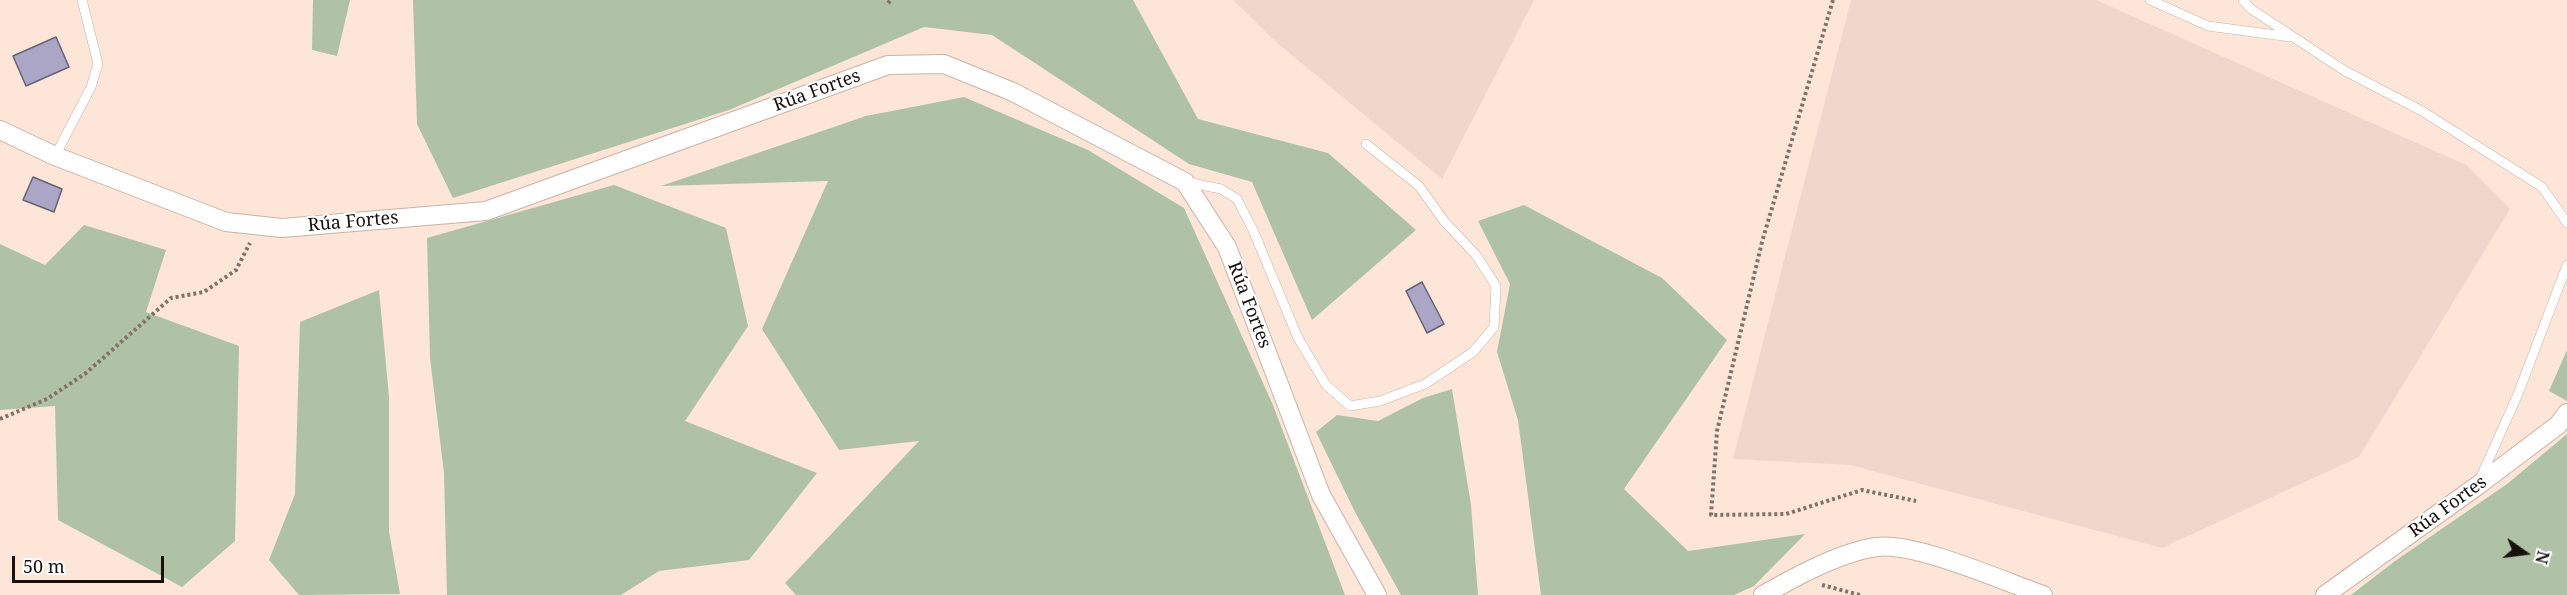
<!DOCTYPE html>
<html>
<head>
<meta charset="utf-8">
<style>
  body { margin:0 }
  #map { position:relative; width:2567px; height:595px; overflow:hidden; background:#fde6d7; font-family:"Noto Serif",serif }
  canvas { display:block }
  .north { position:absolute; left:2495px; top:523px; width:60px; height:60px; -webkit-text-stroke:4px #fff; paint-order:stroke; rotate:104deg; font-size:16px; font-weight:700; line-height:24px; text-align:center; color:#17100b }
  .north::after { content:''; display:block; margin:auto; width:21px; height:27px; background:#17100b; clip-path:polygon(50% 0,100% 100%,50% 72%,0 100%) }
  .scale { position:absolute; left:12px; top:556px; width:152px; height:27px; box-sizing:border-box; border:3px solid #17100b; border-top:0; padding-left:8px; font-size:18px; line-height:21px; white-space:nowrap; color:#17100b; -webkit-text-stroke:4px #fff; paint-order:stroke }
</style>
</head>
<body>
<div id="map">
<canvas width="2567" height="595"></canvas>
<div class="north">N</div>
<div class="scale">50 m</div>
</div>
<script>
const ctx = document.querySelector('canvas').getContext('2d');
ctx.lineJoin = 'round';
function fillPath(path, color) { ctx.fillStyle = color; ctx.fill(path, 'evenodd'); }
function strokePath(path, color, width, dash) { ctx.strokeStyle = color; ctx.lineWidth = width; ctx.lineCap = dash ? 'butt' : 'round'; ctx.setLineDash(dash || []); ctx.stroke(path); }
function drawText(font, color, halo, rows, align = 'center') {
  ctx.font = font + ' "Noto Serif",serif'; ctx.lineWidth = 4.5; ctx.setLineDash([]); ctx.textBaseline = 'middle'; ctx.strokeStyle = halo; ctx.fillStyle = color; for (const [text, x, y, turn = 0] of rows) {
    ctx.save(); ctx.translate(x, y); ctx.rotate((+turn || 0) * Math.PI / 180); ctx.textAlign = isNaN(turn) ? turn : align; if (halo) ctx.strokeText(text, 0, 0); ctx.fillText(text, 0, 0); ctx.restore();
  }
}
const industrial = new Path2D(`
  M1233,0h301l-92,179 -166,-137z
  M1851,0h245l370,165 44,44 -151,248 -197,91 -312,-83 -117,-6z`);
const forest = new Path2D(`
  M313,0h37l-13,56 -25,-6z
  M413,0h720l65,119 130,34 88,77 -104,90 -60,-138 -63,-18 -197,-129 -68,-8 -195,83 -276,88 -36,-74z
  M964,97l124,53 96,58 89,197 72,190h-549l-11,-12 134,-142 -80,9 -77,-121 66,-148 -167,5 205,-70z
  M614,185l112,43 22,98 -63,95 132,52 -68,87 -90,11 -38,24h-174l-3,-122 -14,-115 -3,-120z
  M1524,205l138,73 65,62 -103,149 64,62 117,-17 -51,52 -20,9h-193l-23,-175 -21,-68 13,-68 -32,-63z
  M84,225l82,25 -20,62 93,34 -4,195 -53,46 -124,-67 -3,-114 -55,4v-166l45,21z
  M379,290l10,107v134l11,63 -101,1 -30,-35 26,-66 5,-172z
  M2567,350v51l-18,-10z
  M1452,389l19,116 7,90h-77l-46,-83 -39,-80 21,-17 41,6 45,-23z
  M2567,434v161h-216l44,-34 112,-77z`);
const building = new Path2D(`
  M56,37l13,30 -43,19 -13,-30z
  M33,177l29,12 -8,23 -31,-12z
  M1422,282l22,42 -17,9 -21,-42z`);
const path = new Path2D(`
  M1833,0l-71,242 -45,189 -6,84 75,-1 76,-24 54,11
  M888,3l3,-3
  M0,419l47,-20 39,-26 85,-75 33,-6 32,-22 14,-27
  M1822,585l38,10`);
const service = new Path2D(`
  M2150,0l58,26 83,11
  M2243,0l8,9 94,62 77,40 120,76 25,36
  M55,156l36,-69 7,-23 -16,-64
  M1187,182l34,7 16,10 16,31 45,108 28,47 24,21 30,-5 45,-17 48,-32 21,-25 2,-41 -20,-31 -32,-34 -25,-35 -53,-42
  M2480,479l38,-85 49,-129`);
const minor = new Path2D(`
  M0,130l55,26 171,66 56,6 204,-17 402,-146 56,-1 69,28 172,90 42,65 94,248 56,100
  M1763,595c32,-18 77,-43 114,-48 38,-5 126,34 166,48
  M2325,595l152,-109 81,-61 9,-12`);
const streetNames = [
  ["Rúa Fortes",817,91,-20],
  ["Rúa Fortes",353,222,-5],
  ["Rúa Fortes",1249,305,69],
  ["Rúa Fortes",2448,507,-36]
];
fillPath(industrial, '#efd7cc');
fillPath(forest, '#afc2a5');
fillPath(building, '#aba6c6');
strokePath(building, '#666378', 1.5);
strokePath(service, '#c9b2a5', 10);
strokePath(minor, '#c9b2a5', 20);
strokePath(path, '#807268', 4, [3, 3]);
strokePath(service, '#fff', 9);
strokePath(minor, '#fff', 18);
drawText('18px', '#17100b', '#fff', streetNames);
</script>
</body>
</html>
